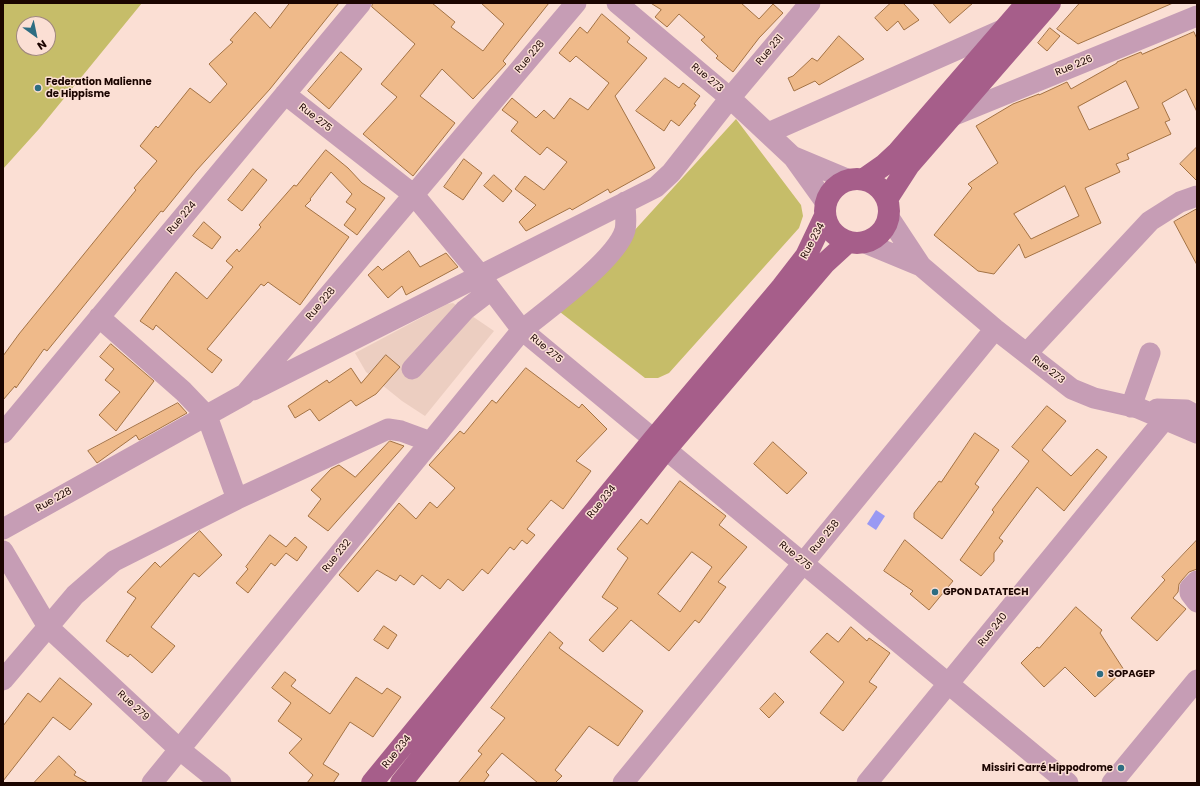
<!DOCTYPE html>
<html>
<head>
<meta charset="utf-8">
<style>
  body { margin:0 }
  #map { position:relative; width:1200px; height:786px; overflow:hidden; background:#fbdfd4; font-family:Poppins,sans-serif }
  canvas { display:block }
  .frame { position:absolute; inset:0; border:4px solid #1b0500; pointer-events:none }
  .north { position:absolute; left:16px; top:16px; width:40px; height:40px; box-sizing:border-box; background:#fbdfd4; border:1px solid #a1887f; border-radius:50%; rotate:147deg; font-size:11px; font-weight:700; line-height:16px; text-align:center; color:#1b0500 }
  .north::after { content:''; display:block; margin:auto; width:14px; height:18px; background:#2e6d82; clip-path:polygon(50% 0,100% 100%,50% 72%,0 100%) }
</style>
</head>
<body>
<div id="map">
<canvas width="1200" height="786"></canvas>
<div class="frame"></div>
<div class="north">N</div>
</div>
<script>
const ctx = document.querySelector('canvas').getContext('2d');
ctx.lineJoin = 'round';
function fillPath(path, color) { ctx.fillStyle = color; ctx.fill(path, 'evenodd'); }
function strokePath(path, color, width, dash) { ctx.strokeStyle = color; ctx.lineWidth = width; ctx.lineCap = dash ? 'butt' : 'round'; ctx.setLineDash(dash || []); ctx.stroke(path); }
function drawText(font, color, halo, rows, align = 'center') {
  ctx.font = font + ' Poppins,sans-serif'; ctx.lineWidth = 3; ctx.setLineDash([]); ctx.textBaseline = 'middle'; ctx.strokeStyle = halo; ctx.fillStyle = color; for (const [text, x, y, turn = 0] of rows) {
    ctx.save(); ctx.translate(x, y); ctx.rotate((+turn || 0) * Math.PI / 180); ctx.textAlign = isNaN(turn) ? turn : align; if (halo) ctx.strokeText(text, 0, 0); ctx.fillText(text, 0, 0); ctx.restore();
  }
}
const built = new Path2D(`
  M453,303l41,28 -69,85 -23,-15 -36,-29 -11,-19 92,-49z`);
const green = new Path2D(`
  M3,3h139l-103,126 -36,40zM24,24h24v24h-24z
  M736,119l65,86 2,11 -4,12 -130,145 -11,5h-13l-85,-66z`);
const water = new Path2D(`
  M876,510l9,6 -9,14 -9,-6z`);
const building = new Path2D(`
  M290,3h49l-69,86 -74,82 -33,41 -2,-1 -114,140 -3,-2 -28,39 -1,-2 -12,14v-44l16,-22 117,-144 -2,-2 23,-27 -17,-15 16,-20 2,2 32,-40 20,15 17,-19 -18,-20 24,-22 -3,-2 25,-28 15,16z
  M373,3h59l23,19 -4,5 32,24 21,-27 -23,-21h68l-46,58 3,3 -33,35 -31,-30 -22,27 35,27 -42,53 -50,-42 34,-37 -16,-13 34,-40 -43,-37z
  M651,3h90l18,16 14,-15 10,9 -24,25 -26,34 -17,-14 2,-2 -17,-16 4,-3 -26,-23 -12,13 -12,-10 6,-7z
  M891,3h12l16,17 -15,10 -6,-9 -11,10 -12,-13z
  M933,3h40l-23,20z
  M1080,3h93l-95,41 -21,-15z
  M602,14l28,24 -3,4 20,16 -32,38 40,72 -45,25 -2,-4 -36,21 -2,-2 -44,23 -7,-9 17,-17 -21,-16 10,-13 19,14 23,-28 -20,-15 -7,8 -29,-24 7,-9 -16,-12 10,-12 24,20 8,-8 10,9 16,-21 18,12 21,-27 -33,-27 -6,6 -11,-9 21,-26 7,6z
  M1050,28l10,8 -13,15 -9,-8z
  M1194,32l3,7v73l-11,-23 -24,14 8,17 -5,2 6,12 -44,20 2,5 -13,5 4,8 -35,16 16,35 -76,35 -6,-14 -25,30 -16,-3 -44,-36 38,-47 -4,-4 30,-21 -22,-37 37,-22 26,-10v1l28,-13 4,7 46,-26v-1l24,-10 1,2zM1126,81l13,27 -50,22 -11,-23zM1065,186l14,30 -48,23 -17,-25z
  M839,36l25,23 -45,26 -4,-4 -21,10 -6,-13 5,-2 19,-18 5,3z
  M341,52l21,17 -33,40 -21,-18z
  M665,78l14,10 4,-5 17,13 -6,8 2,1 -17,21 -8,-6 -7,11 -28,-20z
  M1197,147v34l-17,-17z
  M326,150l22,18 14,15 23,15 -28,37 -13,-10 12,-16 -10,-7 6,-8 -21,-22 -21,27 1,1 -6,6 44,31 -49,68 -32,-23 -4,4 -3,-2 -54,65 15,11 -10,13 -56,-48 -3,5 -13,-9 36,-49 31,27 26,-32 -7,-6 11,-12 2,3 22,-25 -2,-2 35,-40 2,1z
  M464,159l18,14 -19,27 -19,-13z
  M253,169l14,11 -25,31 -14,-11z
  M494,175l18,16 -9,11 -19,-16z
  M1197,209v56l-23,-43z
  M204,222l17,15 -9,12 -19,-13z
  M409,251l11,16 26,-14 12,14 -52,28 -4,-9 -14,12 -20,-23 10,-9 4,4z
  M111,344l43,37 -38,50 -17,-16 21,-23 -15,-12 9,-11 -14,-12z
  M386,355l14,12 -24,27 -20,12 -5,-6 -32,21 -9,-12 -15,9 -7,-12 39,-26 2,3 22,-15 10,15z
  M526,368l53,40 3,-4 25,25 -31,32 15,10 -28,38 -12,-9 -24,29 8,6 -8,9 -5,-4 -8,10 -4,-3 -22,27 -6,-5 -19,22 -15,-12 -8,10 -18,-14 -8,10 -14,-10 -4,6 -19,-11 -19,22 -19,-17 60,-72 17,16 14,-17 7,6 18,-20 -26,-23 31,-34 4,3 28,-34 4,3z
  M178,403l9,10 -48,27 -3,-5 -39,28 -9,-12z
  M1047,406l19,15 -24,29 29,26 26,-27 10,8 -43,54 -27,-24 -38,51 4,3 -9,12v8l-13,15 -21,-16 34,-48 -2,-2 37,-49 -17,-14z
  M975,433l24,17 -24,34 4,3 -37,52 -28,-21v-5l25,-32 2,1z
  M390,441l14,5 -76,85 -20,-15 13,-17 -10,-9 20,-21 8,-4 16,12z
  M773,442l34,31 -20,21 -33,-30z
  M680,481l46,35 -7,9 28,22 -29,35 8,5 -27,36 -4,-3 -26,31 -38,-31 -28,32 -14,-12 29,-32 -16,-11 26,-39 -11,-9 24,-30 6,5zM692,552l20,15 -32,45 -22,-18z
  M200,531l22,24 -23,22 -5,-4 -43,54 24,19 -23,27 -22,-19 -2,3 -22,-16 30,-43 -9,-6 28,-30 5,5z
  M270,535l16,12 9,-10 12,10 -10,14 -11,-8 -11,13 -4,-3 -23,30 -12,-10 12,-14 -2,-2z
  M905,540l48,41 -24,29 -19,-16 3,-3 -29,-20z
  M1197,540v29l-8,3 -7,8 -3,4 -1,8 -5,6 13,11 -29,32 -26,-23 34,-38 -3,-3z
  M1076,607l26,23 -2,3 24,37 -29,27 -30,-30 -21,20 -23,-24 16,-16 2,1z
  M384,626l13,9 -9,14 -14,-9z
  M851,627l16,14 2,-3 21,15 -21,29 8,5 -34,44 -23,-18 24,-31 -34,-30 17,-19 11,9z
  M550,632l13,11 -4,5 84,63 -25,35 -29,-20 -34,44 7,6 -7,7h-17l-36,-30 -16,19 3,3 -6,8h-25l24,-29 -4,-3 27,-33 -14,-10z
  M285,672l11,8 -5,6 39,28 26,-37 26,17 5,-6 14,9 -28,40 -23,-15 -27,42 16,10 -6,9h-26l6,-8 -24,-22 13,-14 -24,-18 13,-18 -19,-15z
  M60,678l32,26 -22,26 -17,-13 -50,64v-55l25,-33 12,9z
  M775,693l9,9 -15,16 -9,-9z
  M59,756l17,16 -2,3 14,8h-54z`);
const minor = new Path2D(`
  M617,3l113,95 63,59 33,46
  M285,94l129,101 67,81 41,54 546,453
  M952,116l245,-100
  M768,133l236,-104
  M794,157l55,23
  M888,216l33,50 74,63 77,60 22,9 44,10 59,25
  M863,242l58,24
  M99,317l84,74 24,25 30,83
  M1027,353l123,-132 30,-19 17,-6
  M412,369l53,-59 26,-20
  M253,390l403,-203 15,-14 59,-75 80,-95
  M1131,407l19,-54
  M1157,409l29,1 11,6
  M3,433l358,-430
  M3,529l242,-135 331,-391
  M3,551l45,76 131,122 42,34
  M1197,581l-7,7v5l7,9
  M3,680l72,-85 39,-34 123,-62 151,-70 13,2 30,11
  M152,783l370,-453c25,-20 95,-71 103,-100 2,-8 0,-19 0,-28
  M623,783l372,-454
  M867,783l297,-363 6,-10
  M1112,783l85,-103`);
const major = new Path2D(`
  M864,179l20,-14 14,-13 129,-149
  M825 211a32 32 0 1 1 64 0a32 32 0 1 1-64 0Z
  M887,199l22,-34 141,-162
  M372,783l282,-344 128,-152 24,-31 19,-40
  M401,783l265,-334 158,-185 24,-22`);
const markers = [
  [38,88,4,"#2e6d82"],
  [935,592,4,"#2e6d82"],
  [1100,674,4,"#2e6d82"],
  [1121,768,4,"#2e6d82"]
];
const streetNames = [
  ["Rue 231",770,50,-50],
  ["Rue 228",530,57,-50],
  ["Rue 226",1074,66,-22],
  ["Rue 273",707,78,40],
  ["Rue 275",315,118,38],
  ["Rue 224",182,218,-50],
  ["Rue 234",813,241,-62],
  ["Rue 228",321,304,-50],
  ["Rue 275",546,349,40],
  ["Rue 273",1048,370,38],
  ["Rue 228",54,500,-29],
  ["Rue 234",602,502,-51],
  ["Rue 258",825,537,-51],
  ["Rue 232",337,556,-51],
  ["Rue 275",795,556,40],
  ["Rue 240",993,630,-51],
  ["Rue 279",133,706,43],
  ["Rue 234",397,752,-51]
];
const poiNames = [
  ["Federation Malienne",46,82],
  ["de Hippisme",46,94],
  ["GPON DATATECH",943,592],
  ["SOPAGEP",1108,674],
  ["Missiri Carré Hippodrome",1113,768,"right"]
];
fillPath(built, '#eccec1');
fillPath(green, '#c6bd69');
fillPath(water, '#9a99f3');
fillPath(building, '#efba8a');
strokePath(building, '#a37244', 1);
strokePath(minor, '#c69db5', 21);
strokePath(major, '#a65e8a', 22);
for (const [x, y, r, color] of markers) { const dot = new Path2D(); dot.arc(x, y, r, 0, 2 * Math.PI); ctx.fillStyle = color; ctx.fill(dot); strokePath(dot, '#fbdfd4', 1.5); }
drawText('10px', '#1b0500', '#fbdfd4', streetNames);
drawText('bold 10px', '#1b0500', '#fbdfd4', poiNames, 'left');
</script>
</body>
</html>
